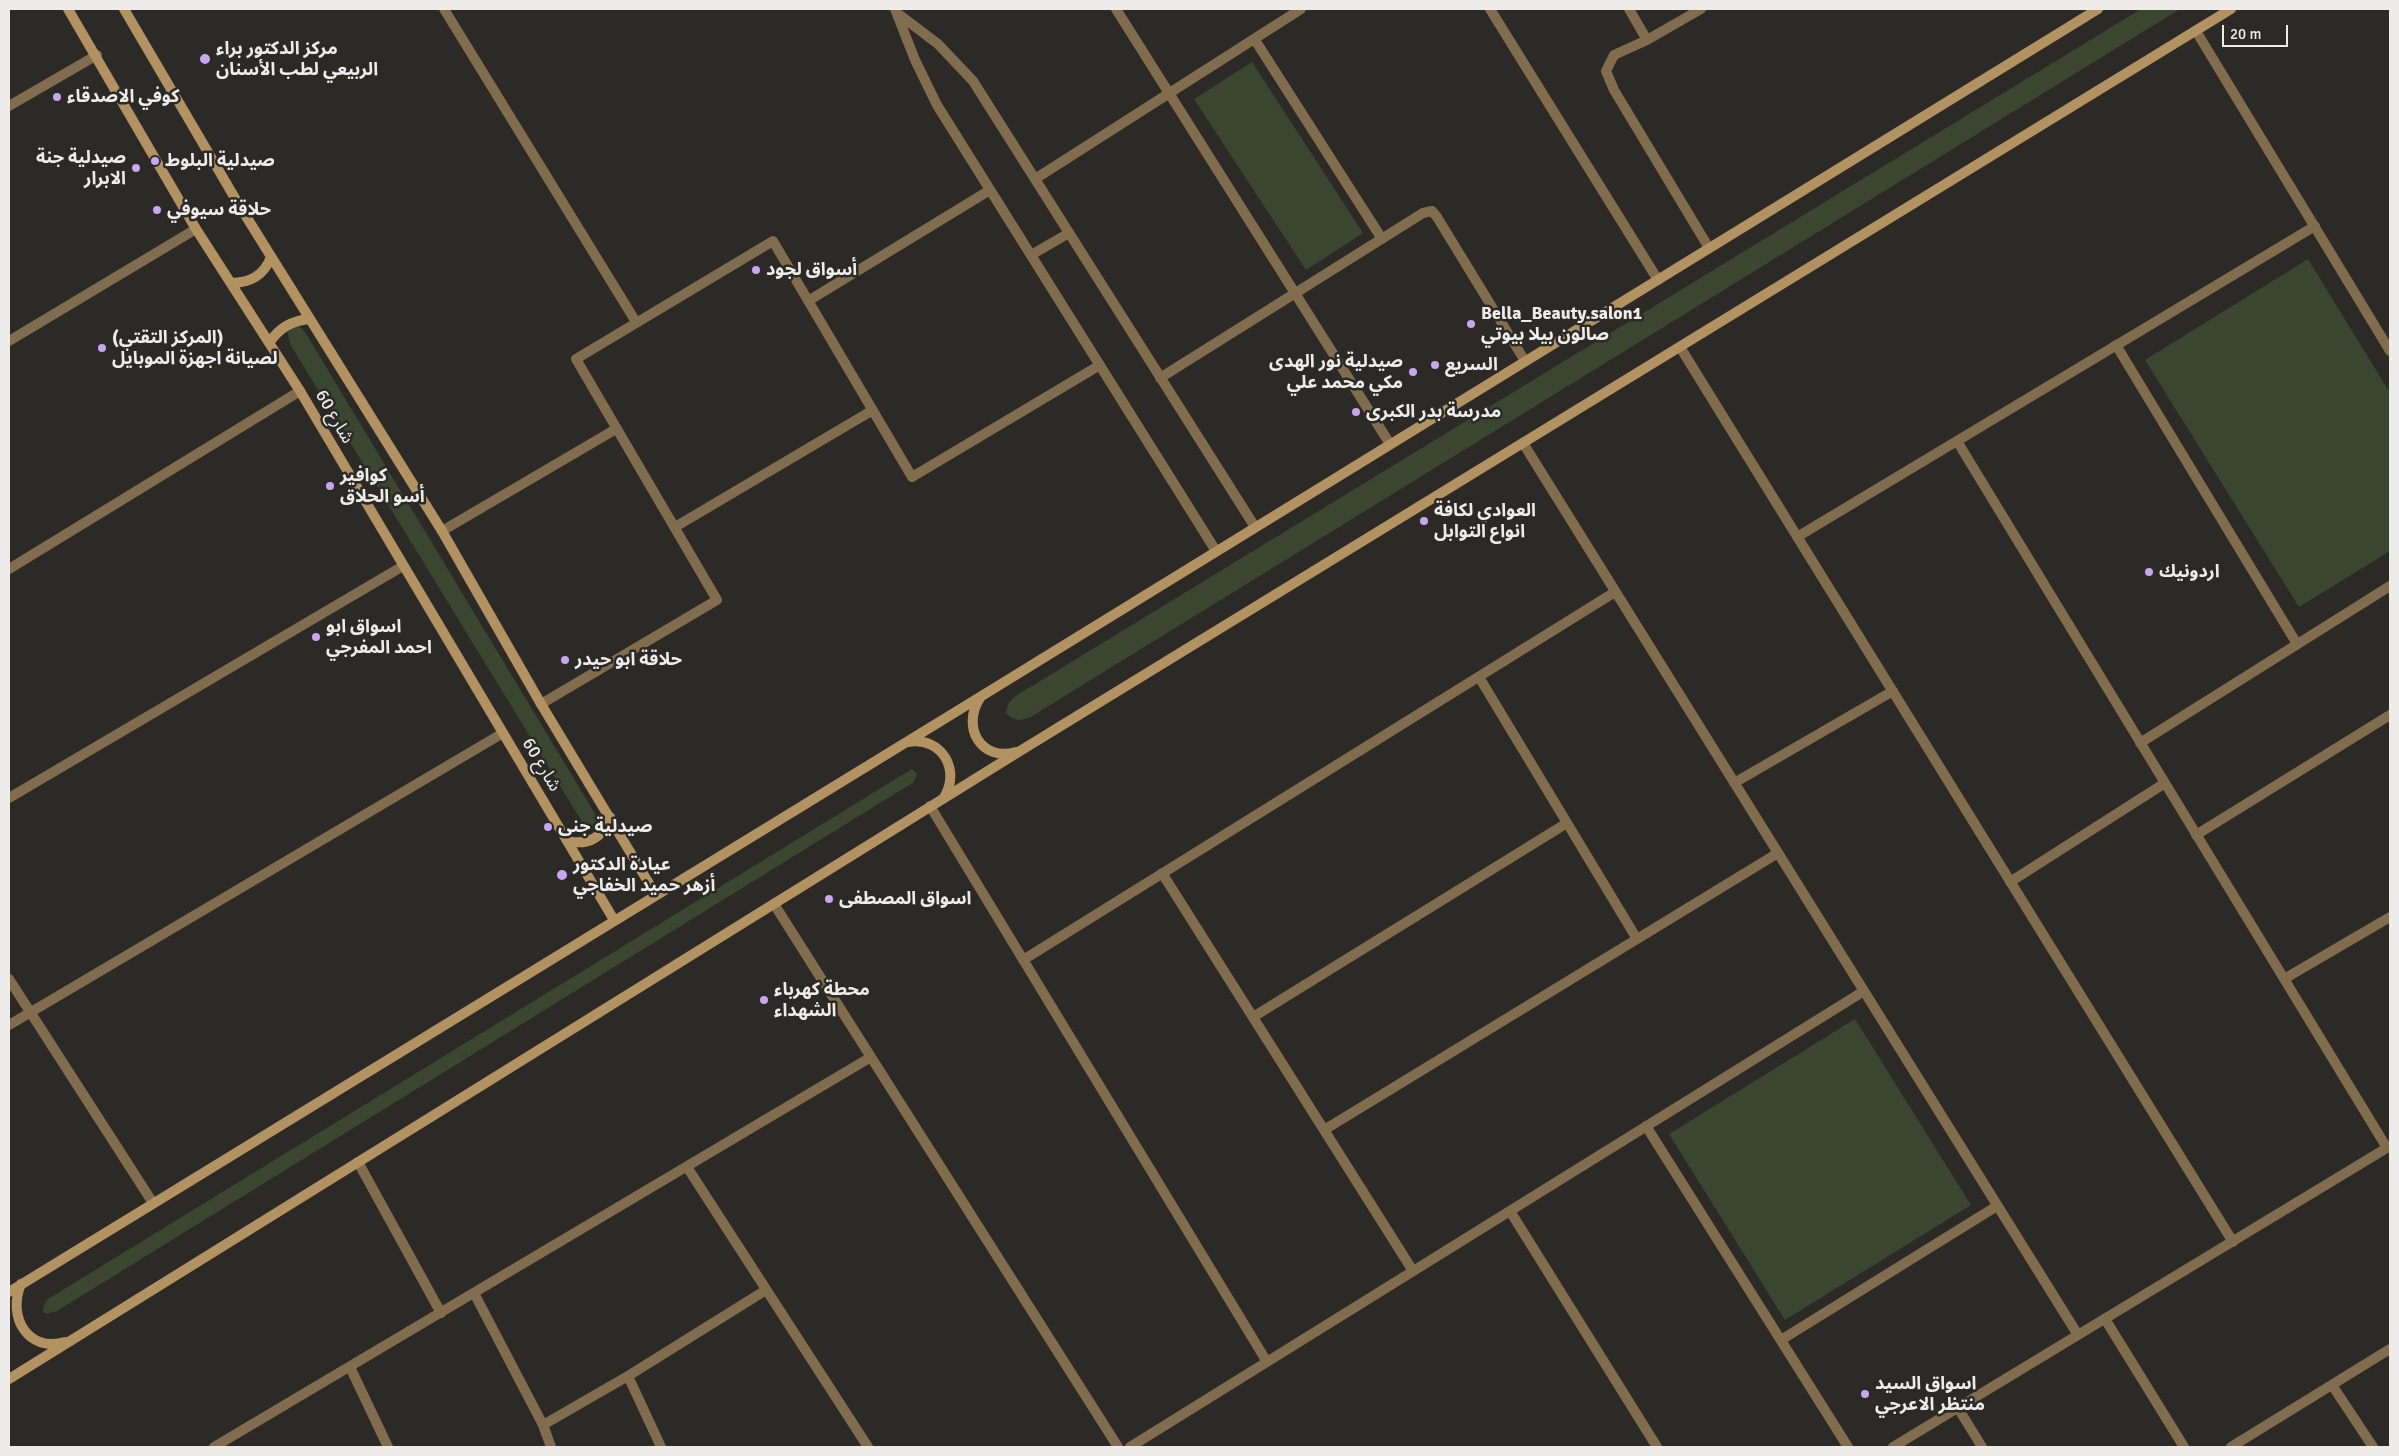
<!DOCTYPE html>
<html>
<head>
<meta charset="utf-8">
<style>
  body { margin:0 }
  #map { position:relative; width:2399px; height:1456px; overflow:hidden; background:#2b2a27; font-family:Signika,sans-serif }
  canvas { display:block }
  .frame { position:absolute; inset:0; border:10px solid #edecea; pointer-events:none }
  .scale { position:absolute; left:2222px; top:25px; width:66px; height:22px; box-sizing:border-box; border:2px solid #edecea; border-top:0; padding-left:6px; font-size:15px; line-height:18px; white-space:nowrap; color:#edecea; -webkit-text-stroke:4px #2b2a27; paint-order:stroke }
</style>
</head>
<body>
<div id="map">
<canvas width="2399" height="1456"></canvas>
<div class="frame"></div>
<div class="scale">20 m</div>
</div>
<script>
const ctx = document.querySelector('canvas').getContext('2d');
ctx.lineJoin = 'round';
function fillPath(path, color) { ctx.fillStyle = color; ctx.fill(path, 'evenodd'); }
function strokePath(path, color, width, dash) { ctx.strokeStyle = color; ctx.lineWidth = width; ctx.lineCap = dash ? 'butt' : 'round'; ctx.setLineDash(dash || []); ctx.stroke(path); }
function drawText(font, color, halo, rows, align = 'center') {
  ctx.font = font + ' Signika,"Noto Sans Arabic",sans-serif'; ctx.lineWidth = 5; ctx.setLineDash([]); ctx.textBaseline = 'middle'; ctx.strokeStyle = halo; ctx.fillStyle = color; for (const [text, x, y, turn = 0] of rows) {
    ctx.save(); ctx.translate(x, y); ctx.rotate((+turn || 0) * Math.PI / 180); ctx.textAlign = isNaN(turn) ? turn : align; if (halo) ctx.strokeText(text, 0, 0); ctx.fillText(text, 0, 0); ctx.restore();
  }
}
const green = new Path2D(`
  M2141,9h39l-1151,709c-10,3 -15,3 -23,-5l2,-9 6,-7z
  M1252,62l111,171 -57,37 -112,-171z
  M2308,259l82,134v158l-91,56 -154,-247z
  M297,324l8,8 292,485 1,8 -3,3 -6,1 -5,-4 -294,-481 -3,-14z
  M912,769l5,4 -3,9 -857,529 -11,3 -3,-3 1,-6 4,-6z
  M1855,1019l116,186 -186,115 -116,-186z`);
const minor = new Path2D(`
  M444,9l192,313
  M895,9l20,51 22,45 279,446
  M1116,9l274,435
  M1490,9l168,271
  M1629,9l18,31 -33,15 -8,16 8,19 95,158
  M897,13l41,31 35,37 282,446
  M2196,31l194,320
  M1255,40l127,199
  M1647,40l54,-31
  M9,106l88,-51
  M1035,179l266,-170
  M1031,255l38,-22
  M808,301l182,-111
  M9,341l187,-112
  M2116,345l181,299
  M1680,347l553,895
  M1160,378l263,-165 9,-2 5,6 88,144
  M1957,441l430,707
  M1523,443l555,892
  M675,527l198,-117
  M442,531l174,-102
  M1797,537l518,-311
  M9,569l291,-178
  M1479,677l158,262
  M541,704l176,-104 -141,-241 197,-118 139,236 188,-112
  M2140,743l250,-157
  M1734,783l159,-92
  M9,798l394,-232
  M930,806l337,556
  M2196,835l194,-120
  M1162,873l251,398
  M2010,882l155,-99
  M774,904l344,543
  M1023,960l592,-368
  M9,979l144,224
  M2284,979l106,-62
  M1253,1017l314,-194
  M9,1025l494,-292
  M1646,1126l202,321
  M1324,1130l454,-277
  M358,1162l83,151
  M687,1167l181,280
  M1510,1211l147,236
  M474,1293l69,132 8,22
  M2105,1319l79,128
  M1781,1340l216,-134
  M350,1367l38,80
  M628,1376l33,71
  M2332,1385l41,62
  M1958,1408l24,39
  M543,1425l85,-49 138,-86
  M214,1447l657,-390
  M1130,1447l734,-456
  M1893,1447l497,-301
  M2231,1447l159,-98`);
const secondary = new Path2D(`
  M68,9l128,220 104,162 314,529
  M124,9l115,196 203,326 99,173 115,191
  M231,283c20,0 33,-8 40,-26
  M269,343c10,-15 22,-22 40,-24
  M980,698c-19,29 1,64 36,54
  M908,742c34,-6 54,29 35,57
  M568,841c21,5 35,-4 42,-24
  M21,1284c-14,33 7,69 44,58
  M9,1292l971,-595 1118,-688
  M9,1379l1011,-628 1211,-742`);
const markers = [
  [205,59,6,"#c8a6ef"],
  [57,97,5,"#c8a6ef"],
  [155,161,5,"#c8a6ef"],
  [136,168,5,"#c8a6ef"],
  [157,210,5,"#c8a6ef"],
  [756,270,5,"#c8a6ef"],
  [1471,324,5,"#c8a6ef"],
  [102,348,5,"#c8a6ef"],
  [1435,365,5,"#c8a6ef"],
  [1413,372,5,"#c8a6ef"],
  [1356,412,5,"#c8a6ef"],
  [330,486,5,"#c8a6ef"],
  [1424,521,5,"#c8a6ef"],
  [2149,572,5,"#c8a6ef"],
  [316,637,5,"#c8a6ef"],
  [565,660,5,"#c8a6ef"],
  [548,827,5,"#c8a6ef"],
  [562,875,6,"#c8a6ef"],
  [829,899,5,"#c8a6ef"],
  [764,1000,5,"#c8a6ef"],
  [1865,1394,5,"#c8a6ef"]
];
const poiNames = [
  ["مركز الدكتور براء",216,49],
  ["الربيعي لطب الأسنان",216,70],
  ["كوفي الاصدقاء",67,97],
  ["صيدلية جنة",126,158,"right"],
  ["الابرار",126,179,"right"],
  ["صيدلية البلوط",165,161],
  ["حلاقة سيوفي",167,210],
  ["أسواق لجود",766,270],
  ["Bella_Beauty.salon1",1481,314],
  ["صالون بيلا بيوتي",1481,335],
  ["(المركز التقتي)",112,338],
  ["لصيانة اجهزة الموبايل",112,359],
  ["صيدلية نور الهدى",1403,362,"right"],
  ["مكي محمد علي",1403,383,"right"],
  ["السريع",1445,365],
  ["مدرسة بدر الكبرى",1366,412],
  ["كوافير",340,476],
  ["أسو الحلاق",340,497],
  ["العوادي لكافة",1434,511],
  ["انواع التوابل",1434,532],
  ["اردونيك",2159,572],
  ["اسواق ابو",326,627],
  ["احمد المفرجي",326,648],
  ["حلاقة ابو حيدر",575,660],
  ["صيدلية جنى",558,827],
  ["عيادة الدكتور",573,865],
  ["أزهر حميد الخفاجي",573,886],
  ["اسواق المصطفى",839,899],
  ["محطة كهرباء",774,990],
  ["الشهداء",774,1011],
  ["اسواق السيد",1875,1384],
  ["منتظر الاعرجي",1875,1405]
];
const streetNames = [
  ["شارع 60",334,417,60],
  ["شارع 60",541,765,59]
];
fillPath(green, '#3b4630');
strokePath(minor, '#816d4e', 10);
strokePath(secondary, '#b39261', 10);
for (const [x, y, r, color] of markers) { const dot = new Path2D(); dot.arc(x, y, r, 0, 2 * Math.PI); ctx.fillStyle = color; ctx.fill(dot); strokePath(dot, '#2b2a27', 2); }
drawText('bold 18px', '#edecea', '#2b2a27', poiNames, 'left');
drawText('18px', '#edecea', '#2b2a27', streetNames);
</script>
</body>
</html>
